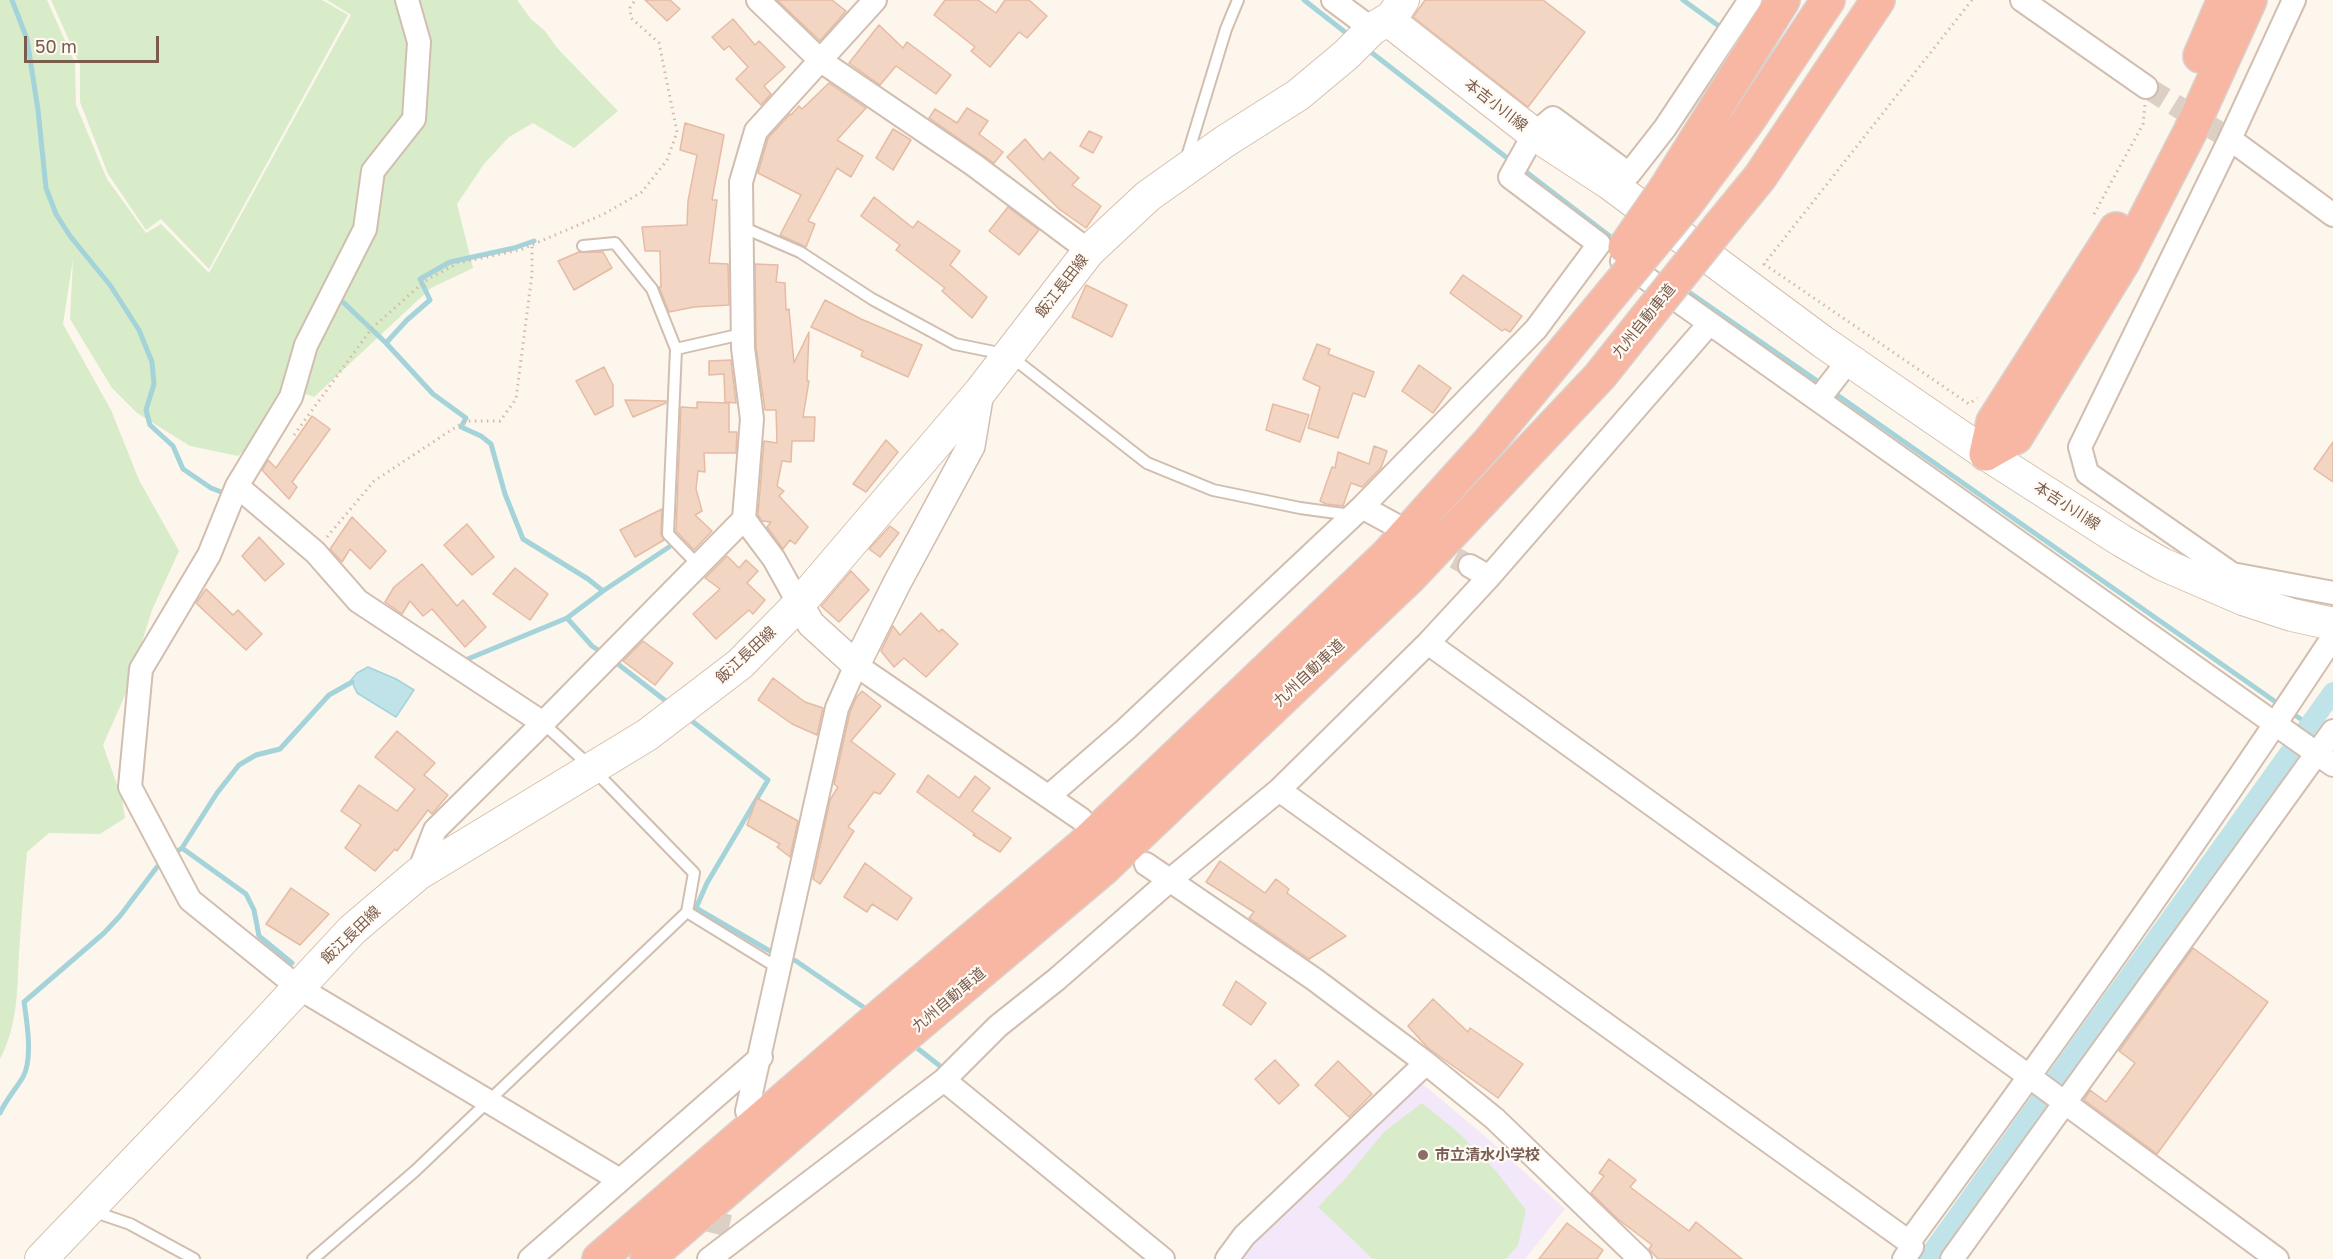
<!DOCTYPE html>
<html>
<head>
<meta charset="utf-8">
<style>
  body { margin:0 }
  #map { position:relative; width:2333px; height:1259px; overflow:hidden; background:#fdf6ec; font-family:"Golos Text",sans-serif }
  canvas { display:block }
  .scale { position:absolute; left:24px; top:36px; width:135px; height:27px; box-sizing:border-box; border:3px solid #7a5c4d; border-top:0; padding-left:8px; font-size:18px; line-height:21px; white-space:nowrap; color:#7a5c4d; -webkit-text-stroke:4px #fffaf3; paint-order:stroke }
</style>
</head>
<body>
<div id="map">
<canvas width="2333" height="1259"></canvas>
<div class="scale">50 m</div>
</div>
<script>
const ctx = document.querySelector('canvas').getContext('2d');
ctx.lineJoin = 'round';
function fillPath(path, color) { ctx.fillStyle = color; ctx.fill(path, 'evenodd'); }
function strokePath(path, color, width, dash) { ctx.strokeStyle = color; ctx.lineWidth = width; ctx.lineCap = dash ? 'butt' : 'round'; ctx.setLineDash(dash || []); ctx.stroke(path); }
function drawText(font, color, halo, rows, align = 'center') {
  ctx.font = font + ' "Golos Text","Noto Sans JP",sans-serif'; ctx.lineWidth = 4.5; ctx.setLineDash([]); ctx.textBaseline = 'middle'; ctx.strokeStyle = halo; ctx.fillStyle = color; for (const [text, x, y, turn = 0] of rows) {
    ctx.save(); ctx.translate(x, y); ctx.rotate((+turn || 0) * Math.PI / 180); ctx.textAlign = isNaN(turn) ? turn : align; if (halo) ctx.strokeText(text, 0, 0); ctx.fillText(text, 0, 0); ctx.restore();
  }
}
const education = new Path2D(`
  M1418,1080l69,58 78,71 -40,50h-290z`);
const green = new Path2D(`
  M0,0h47l28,63 1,42 31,74 39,54 15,-9 48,49 142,-258 -24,-15h190l14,19 14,12 13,18 60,62 -44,37 -41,-25 -24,14 -25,27 -27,40 16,64 -42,20 -117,109 -8,-3 -68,62 -48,-10 -53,-33 -25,-25 -42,-69 3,-60 -10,65 48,86 28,70 40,71 -27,59 -26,83 -23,52 19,54 3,19 -25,16 -51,-1 -22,19c-3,34 -6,68 -8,102 -2,37 -1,71 -19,105z
  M51,0h271l26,15 -139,254 -48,-50 -15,11 -38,-56 -28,-72v-37z
  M1422,1103l37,30 37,38 30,39 -8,35 -12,14h-133l-55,-52 27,-28 39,-47z`);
const water = new Path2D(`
  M368,667l28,12 18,11 -18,27 -39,-24 -6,-13 6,-7z`);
const stream = new Path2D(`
  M12,0l15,39 11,71 8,78 10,26 14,22 40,49 29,45 13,32 2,22 -8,26 4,15 23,21 10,23 28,19 18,7
  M1304,0l46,36
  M1683,0l40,29
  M1367,49l144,112
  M1521,168l95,73
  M1683,288l140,97
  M344,303l42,40 47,51 33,24 -5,9 20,9 10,8 14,50 18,45 65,40 15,12 -36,27
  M386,343l21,-23 23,-20 -10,-21 30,-17 64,-14 20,-7
  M1833,392l447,313
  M603,591l66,-44
  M463,661l104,-43 25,28 12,8
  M614,661l57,44
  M2290,712l20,13
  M688,718l80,62 -61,103 -11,25 72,42 10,4
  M182,848l35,-55 22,-28 17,-10 24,-6 49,-54 23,-13
  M172,855l10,-7 64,46 8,16 5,26 33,27
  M786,957l10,4 73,50
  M912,1044l33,26
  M0,1113c6,-13 15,-23 23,-36 10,-18 4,-55 1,-75l80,-69 16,-17 37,-49 8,-6`);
const canal = new Path2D(`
  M1927,1259l406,-567`);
const building = new Path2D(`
  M645,0h25l10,9 -13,12z
  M777,0h55l14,11 -26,30z
  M945,0h33l18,13 9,-13h24l18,16 -20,22 -8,-6 -29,35 -19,-16 4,-4 -41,-32z
  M1425,0h118l42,32 -57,75 -115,-90z
  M733,19l22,26 4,-4 26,26 -21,19 7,8 -10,11 -25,-26 12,-12 -19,-21 -5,4 -12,-13z
  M879,25l24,23 4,-6 44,33 -15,19 -40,-28 -16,19 -31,-22z
  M829,83l37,25 -29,32 26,16 -12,21 -14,-9 -29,53 7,3 -9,23 -26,-12 21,-40 -43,-22 10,-35 22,-24 1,1 8,-9 3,3z
  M967,108l21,13 -9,13 24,18 -9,11 -65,-45 6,-9 22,14z
  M685,123l39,12 -12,65h5l-8,63 19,1 1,41 -35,2 -25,5 -10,-25h2l-1,-36h-15l-3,-24 45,-2 1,-24 9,-46 -17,-5z
  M893,129l18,11 -18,30 -17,-12z
  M1089,131l13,6 -9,16 -13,-7z
  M1025,139l18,21 7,-8 29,26 -7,7 29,21 -15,22 -27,-19 -52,-52z
  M874,197l39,31 5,-7 42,30 -10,14 37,32 -15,21 -30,-27 3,-3 -49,-38 4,-5 -39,-29z
  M1008,207l31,23 -20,25 -30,-24z
  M579,252h24l9,16 -38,22 -16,-29z
  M755,264l23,1 -2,17 9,1 1,27 3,-1 5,54 15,-31 -2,49h2l-6,36h12l-1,24h-22l-1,21 -9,-1 -5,25 7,5 -5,5 29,31 -13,17 -5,-4 -7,9 -16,-22 4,-5 -9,-1 -4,-6 6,-74 13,2 -1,-33h-11l-9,-63z
  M1463,275l59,41 -12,16 -5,-3 -3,2 -52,-38z
  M1086,285l41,20 -15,32 -40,-20z
  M825,300l36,19 61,26 -14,32 -47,-21 2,-5 -52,-24z
  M1317,344l13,5 -2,5 46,18 -9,25 -12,-4 -15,45 -30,-10 12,-41 -17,-8z
  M731,360l5,43 -11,-1 -1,-28 -15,1v-14z
  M1419,365l32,23 -18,25 -31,-22z
  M604,367l9,18v21l-18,9 -19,-34z
  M625,400l41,1v2l-33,14z
  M697,402l32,1v29h8l-1,21h-32l1,19 -7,-1 -2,18 6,22 -7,4 17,16 -18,19 -18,-19 5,-124 16,1z
  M1273,404l36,11 -9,27 -34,-12z
  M312,416l18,13 -38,53 5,5 -8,12 -27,-29 6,-10 8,8z
  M886,440l12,12 -32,40 -13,-8z
  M2333,442v40l-19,-13z
  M1374,446l13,5 -6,17 -19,19 -11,-4 -8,23 -17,-2 -6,-3 12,-34 3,1 3,-16 31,12z
  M662,509l-1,25 3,6 -29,17 -15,-27z
  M352,517l34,34 -16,18 -20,-20 -8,13 -12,-13z
  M467,524l27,33 -22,18 -28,-30z
  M890,526l9,7 -19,24 -11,-8z
  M259,537l25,27 -19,17 -23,-25z
  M727,556l12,12 7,-8 12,11 -11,12 18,17 -12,14 -4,-4 -33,29 -23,-25 27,-25 -15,-11z
  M422,564l35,42 6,-6 23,27 -21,20 -33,-38 -9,7 -13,-15 -8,13 -17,-12 9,-15z
  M515,568l33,26 -18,26 -37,-26z
  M851,571l18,19 -30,32 -18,-16z
  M206,589l27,26 5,-5 24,24 -16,16 -50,-47z
  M921,613l18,19 3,-3 16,15 -32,33 -22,-19 -10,9 -13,-16 12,-25 7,9z
  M643,641l30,22 -18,22 -32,-24z
  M773,678l32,24 18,6 -6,27 -25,-11 -34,-24z
  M862,691l19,15 -30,35 44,33 -15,20 -6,-2 -26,35 6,4 -34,53 -7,-5 17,-79 8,-13 -4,-3 16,-72 6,-14z
  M397,731l38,32 -11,12 24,20 -16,19 -4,-4 -31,41 -2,-2 -20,22 -30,-23 16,-23 -20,-14 18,-26 38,26 18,-22 -40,-32z
  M928,775l31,23 16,-22 15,12 -18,23 39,27 -11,14 -27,-17 2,-1 -58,-42z
  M757,798l41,23 -8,36 -13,-10 3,-3 -33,-19z
  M1220,861l45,32 11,-14 13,10 -2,4 59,43 -37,23 -60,-41 5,-6 -48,-30z
  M865,863l47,35 -15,22 -25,-16 -5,8 -23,-15z
  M291,888l38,26 -29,31 -34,-21z
  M2193,948l75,54 -111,152 -73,-54 6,-10 16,12 29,-39 -16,-12z
  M1236,981l30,22 -15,22 -28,-20z
  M1433,999l35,33 2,-4 53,36 -25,34 -70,-50 -20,-22z
  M1275,1060l24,25 -20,19 -24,-25z
  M1338,1061l34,33 -23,23 -34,-32z
  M1609,1159l27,21 -6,7 59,44 7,-9 46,37h-84l-9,-10 3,-4 -33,-25 -28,-27 13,-17 -5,-3z
  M1567,1223l36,27 -6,9h-58z`);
const minorTunnel = new Path2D(`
  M2146,87l84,52
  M1426,542l44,24
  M716,1234l12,-48`);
const path = new Path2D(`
  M1972,0l-208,264 205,140 8,-6
  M2094,214l49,-90 2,-19
  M294,435l78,-107 53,-47 33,-18 62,-13 84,-36 38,-22 25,-32 10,-28 -18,-89 -28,-25 -1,-10 5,-8
  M327,537l47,-56 91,-60h35l16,-22 16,-125v-28`);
const service = new Path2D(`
  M1186,160l40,-131 12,-29
  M742,227l58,25 72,47 83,45 54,11 138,108 66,27 87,18 51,7
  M583,246l32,-3 37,46 24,60
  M698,565l-30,-31 8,-185 66,-15
  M543,723l50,46 101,104 -7,39
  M92,1211l38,13 64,35
  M313,1259l102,-88 272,-259 91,56`);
const minor = new Path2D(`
  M407,0l12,42 -5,77 -41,52 -8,58 -59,116 -15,52 -54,89 -28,69 -68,114 -11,118 60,113 109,88 319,191
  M758,0l63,61 153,104 115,86
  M1333,0l39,29
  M2022,0l124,87
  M2294,0l-64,139 -150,308 7,26 145,101 101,19
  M2230,139l103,76
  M1622,261l711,504
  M1818,400l31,-40
  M237,486l78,66 43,49 185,122
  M1362,507l33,18
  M744,519l30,40 25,45
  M1470,566l19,11
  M1428,643l602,434 247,182
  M1279,790l630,452
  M1049,796l76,-66 237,-223 174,-178 63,-85 -89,-67 24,-43 19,-16 76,56 36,-46 85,-128
  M1146,864l168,115 112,84 69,56 145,140
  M418,874l17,-44 108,-107 201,-204 8,-100 -9,-71 -2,-166 15,-51 119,-131
  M944,1080l219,179
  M747,1111l90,-403 19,-43 225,154
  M530,1259l231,-202
  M709,1259l235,-179 54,-54 59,-47 112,-98 110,-91 149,-147 61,-66 220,-253
  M1227,1259l17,-23 182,-173
  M1904,1259l8,-12 -3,-5c146,-199 289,-400 424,-605
  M1952,1259l381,-528`);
const tertiary = new Path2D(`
  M799,604l12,20 45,41 41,-82 74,-137 9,-54`);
const secondary = new Path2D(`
  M1388,20l146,114 75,49 214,159 163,112 136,87 40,23 81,35 49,16 41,9
  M41,1259l165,-172 146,-157 66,-56 229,-139 93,-71 59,-60 181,-212 109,-141 59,-55 76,-54 74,-47 48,-40 26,-26 20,-12 11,-17`);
const motorway = new Path2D(`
  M2200,56l24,-56
  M1666,188l117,-188
  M1686,204l61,-82 81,-122
  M1719,227l41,-50 118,-177
  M1986,454l30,-17 107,-175 67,-130 60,-132
  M1986,454l7,-32 123,-193
  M599,1259l266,-230 217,-183 305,-291 102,-113 128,-155
  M647,1259l239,-207 217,-183 308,-293 189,-200 54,-68`);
const motorwayBridge = new Path2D(`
  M1625,247l41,-59
  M1617,287l69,-83
  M1654,308l65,-81`);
const markers = [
  [1423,1155,6,"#8d6e63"]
];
const streetNames = [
  ["本吉小川線",1496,105,38],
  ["飯江長田線",1062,286,-52],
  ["九州自動車道",1644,321,-51],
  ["本吉小川線",2067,506,33],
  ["飯江長田線",746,655,-43],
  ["九州自動車道",1309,673,-43],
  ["飯江長田線",351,935,-44],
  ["九州自動車道",949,1000,-40]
];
const educationNames = [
  ["市立清水小学校",1435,1155]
];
fillPath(education, '#f3e8fa');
fillPath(green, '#d8ecc9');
fillPath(water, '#bfe3e8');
strokePath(water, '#a5d3da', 1.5);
strokePath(stream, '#a5d3da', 5);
strokePath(canal, '#bfe3e8', 20);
fillPath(building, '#f3d5c3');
strokePath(building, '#e6bba3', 1.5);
strokePath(minorTunnel, '#dcd0c4', 22, [22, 11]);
strokePath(service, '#d1beb0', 14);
strokePath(minor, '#d1beb0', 26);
strokePath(tertiary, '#d1beb0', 30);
strokePath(secondary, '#d6c0b0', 34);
strokePath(motorway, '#dad1cd', 36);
strokePath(path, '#d9b8a5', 3, [1.5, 4.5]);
strokePath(service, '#fff', 10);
strokePath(minor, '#fff', 22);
strokePath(tertiary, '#fff', 27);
strokePath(secondary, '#fff', 32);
strokePath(motorway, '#f7b7a3', 33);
strokePath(motorwayBridge, '#dad1cd', 36, []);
strokePath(motorwayBridge, '#f7b7a3', 33);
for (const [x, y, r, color] of markers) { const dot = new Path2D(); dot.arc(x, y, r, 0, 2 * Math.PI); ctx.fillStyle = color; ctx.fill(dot); strokePath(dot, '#fffaf3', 2); }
drawText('15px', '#7a5c4d', '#fffaf3', streetNames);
drawText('bold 15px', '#785e54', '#fffaf3', educationNames, 'left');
</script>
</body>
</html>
